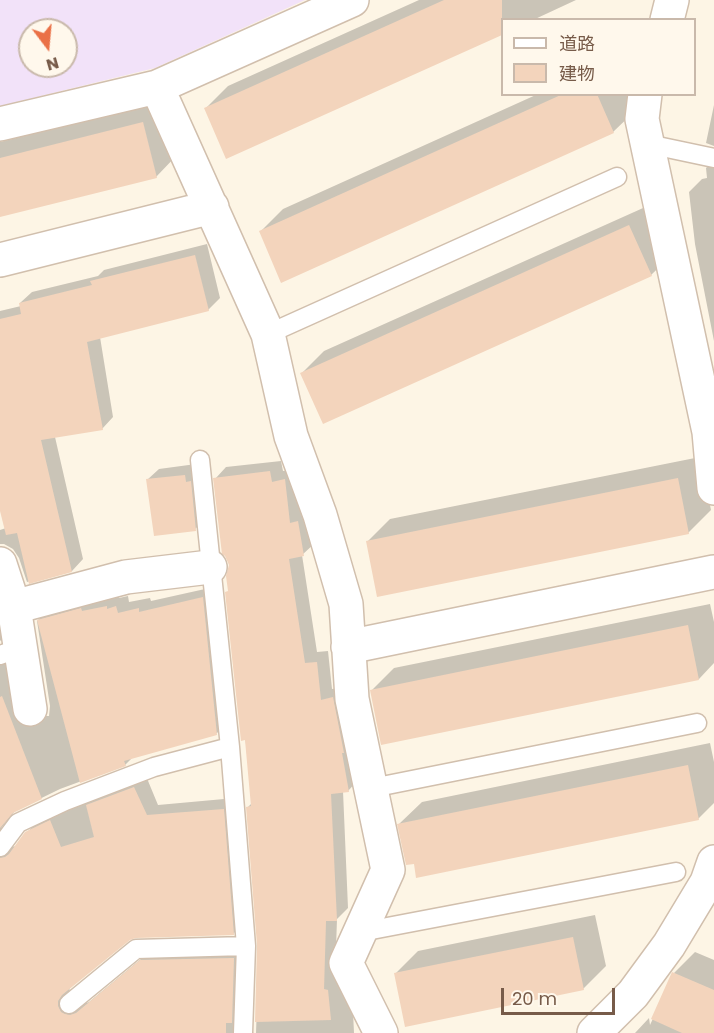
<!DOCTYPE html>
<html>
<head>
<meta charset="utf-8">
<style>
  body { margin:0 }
  #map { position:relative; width:714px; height:1033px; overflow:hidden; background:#fdf5e5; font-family:Poppins,"Noto Sans JP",sans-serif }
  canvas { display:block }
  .legend { position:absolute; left:501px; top:18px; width:195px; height:78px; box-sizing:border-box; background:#fff8ec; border:2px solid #c9b9ab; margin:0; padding:8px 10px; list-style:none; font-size:18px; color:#775b49 }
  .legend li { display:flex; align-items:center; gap:12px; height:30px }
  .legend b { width:30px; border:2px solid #c9b9ab }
  .north { position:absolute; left:18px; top:18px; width:60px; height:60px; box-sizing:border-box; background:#fff8ec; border:2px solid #c9b9ab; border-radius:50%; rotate:164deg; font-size:16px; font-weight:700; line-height:24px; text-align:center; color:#775b49 }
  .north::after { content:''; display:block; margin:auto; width:21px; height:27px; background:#ea7147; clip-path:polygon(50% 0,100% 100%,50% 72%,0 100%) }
  .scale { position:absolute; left:501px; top:988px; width:114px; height:27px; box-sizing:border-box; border:3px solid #775b49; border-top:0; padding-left:8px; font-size:18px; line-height:21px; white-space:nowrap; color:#775b49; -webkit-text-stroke:4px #fff8ec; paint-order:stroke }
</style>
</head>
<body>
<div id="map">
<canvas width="714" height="1033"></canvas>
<ul class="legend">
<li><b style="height:8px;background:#fff"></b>道路</li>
<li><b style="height:16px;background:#f3d4bc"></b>建物</li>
</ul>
<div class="north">N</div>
<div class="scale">20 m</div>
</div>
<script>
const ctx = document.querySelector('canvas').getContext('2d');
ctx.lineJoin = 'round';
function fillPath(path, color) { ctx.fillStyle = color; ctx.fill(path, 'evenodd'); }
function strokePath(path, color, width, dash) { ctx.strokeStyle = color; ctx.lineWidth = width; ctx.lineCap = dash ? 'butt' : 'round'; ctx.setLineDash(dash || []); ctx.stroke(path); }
const education = new Path2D(`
  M0,0h305l-150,68 -155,38zM30,30h36v36h-36z`);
const shadow = new Path2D(`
  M419,0h157l-43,20h-31v13l-275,124 -21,-49 22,-22z
  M538,94h91l7,16 -23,22 -353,100 23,-23z
  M165,101l13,53 -22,23 -156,38v-73z
  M714,105v41l-8,-3z
  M714,160v181l-19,-97 -6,-52 13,-13 5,-1 -1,-10z
  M652,204l22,49 -23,22 -349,98 22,-22z
  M207,244l13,54 -12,12 -108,27 13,80 -11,12 -47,8 28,122 -11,12 -45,11 -8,-24 -6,-9 -9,-5h-4v-14l6,-2 -6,-23v-194l21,-5 -1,-3 12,-11 66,-16 6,-6z
  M700,457l11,53 -23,23 -321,9 23,-23z
  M281,461l2,10 14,-2 18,74 -13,12 15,97 11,-1 4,38 12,-2 15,92 -11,12h-5l5,117 -11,11 -2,59 6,1 11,11 2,43h-98l3,-87 -11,-139 4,-4 -22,-213v-25l-15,-86 11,-12z
  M196,464l11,54 -12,11 -48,-49 12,-11z
  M0,579l12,51 -12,11v5l36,70h13l1,-10 -13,-85 11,-11 70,-15 1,3 9,-2 1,6 21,-4 1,3 63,-14 14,135 -11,11 -85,25 -7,7 -65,24 -45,22 -13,16 -2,5z
  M710,604l4,18v41l-15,16 -327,11 22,-22z
  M710,743l4,19v41l-16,16 -283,43 -16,-38 23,-22z
  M146,776l12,29 77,-7 10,124 -12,12 -98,2 -6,3 -59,48 -1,6 14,11 6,-2 64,-53 92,-2 3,84 6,2h-254v-200l10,14 7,-1 9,-13 13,-12z
  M595,915l11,51 -23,23 -187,-16 22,-22z
  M695,952l19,8v73h-79l14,-15 1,7 24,-52z`);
const building = new Path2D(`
  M444,0h58v35l-276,124 -22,-51z
  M563,94h34l17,39 -333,150 -22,-52z
  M143,122l14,56 -157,39v-59z
  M629,225l23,51 -329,148 -23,-51z
  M195,255l14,56 -122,31 16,88 -62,10 31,132 -43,12 -12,-51 -11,2 -6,-24v-192l21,-5 -2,-11 73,-18 -2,-4z
  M270,471l2,11 13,-3 5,44 8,-2 6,35 -15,3 16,104 12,-1 4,38 12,-3 11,56h-2l7,39 -18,2 6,127h-11l-2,68 4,1 3,30 -76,2 2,-77 -11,-138 5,-1 -6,-66 -4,1 -16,-149 3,-1 -2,-15 3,-11 -4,-9 -3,-2 -9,-76z
  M185,475l1,7 5,-1 5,50 -42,5 -8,-57z
  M678,478l11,56 -312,63 -11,-56z
  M203,597l14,138 -93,26 2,5 -46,17 -43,-163 44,-12 1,3 25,-5v3l9,-3 2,7 21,-5v4z
  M688,625l11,55 -318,65 -11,-55z
  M2,696l40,103 -29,14 -13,15v-131z
  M688,765l11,55 -283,58 -2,-14 -8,1 -9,-41z
  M134,787l13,28 77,-6 10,126 -98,3 -6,2 -68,55 -4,6v5l3,6 4,2 5,1 6,-2 64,-53 94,-2 -2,65h-6v10h-226v-175l5,-1 4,-3 16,-22 25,-12 11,27 33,-10 -8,-32z
  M573,937l11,53 -179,37 -11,-54z
  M672,972l42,18v43h-32l-31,-14z`);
const service = new Path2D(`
  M648,144l66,14
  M268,334l349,-157
  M200,460l30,287 16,199 -3,87
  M0,655l20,-7
  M372,788l325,-65
  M0,847l18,-24 47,-22 89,-34 76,-20
  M361,932l315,-60
  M69,1004l67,-55 110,-3`);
const minor = new Path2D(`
  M667,20l5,-20
  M157,87l111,247 23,102 29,79 26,89 6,95 36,171 -42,93 35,70
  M645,94l-3,25 67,313 5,56
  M0,124l157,-37 195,-87
  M0,260l212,-53
  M0,564l14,43 16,102
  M14,607l112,-30 84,-10
  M348,647l366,-75
  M594,1033l39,-39 36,-49 38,-63 7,-20`);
fillPath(education, '#f2e2f9');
fillPath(shadow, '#0003');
fillPath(building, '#f3d4bc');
strokePath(service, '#d1bfad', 21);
strokePath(minor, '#d1bfad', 36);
strokePath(service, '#fff', 18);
strokePath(minor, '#fff', 33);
</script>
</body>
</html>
